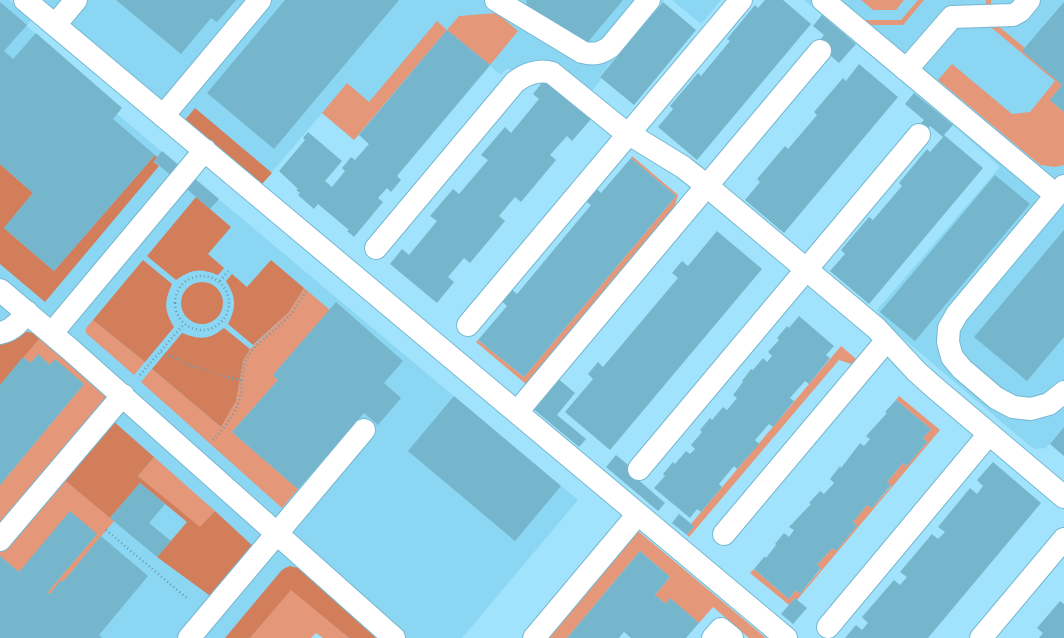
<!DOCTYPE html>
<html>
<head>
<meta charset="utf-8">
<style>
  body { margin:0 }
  canvas { display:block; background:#a1e3fc }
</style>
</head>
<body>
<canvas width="1064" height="638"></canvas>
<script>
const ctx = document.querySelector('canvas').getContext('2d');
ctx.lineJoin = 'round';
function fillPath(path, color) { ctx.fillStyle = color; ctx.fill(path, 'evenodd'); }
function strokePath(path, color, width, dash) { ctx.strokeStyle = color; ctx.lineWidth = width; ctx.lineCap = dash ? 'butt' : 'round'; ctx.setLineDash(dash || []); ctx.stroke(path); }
const built = new Path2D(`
  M0,0h9l23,19 -5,7 95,82 -5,6 461,386 -116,138h-113l-58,-48 -41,48h-250z
  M42,0h622l-64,76 2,2 -11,14 -37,-31 -28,10 -20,-2 -5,6 -11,-9 -89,105 -42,-36 -5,5 -32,-27 -60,71z
  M672,0h49l-20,24z
  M804,0h260v427l-18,21 -10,1 -5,-2 -146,-124 -8,-13 123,-143 -47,-42z`);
const green = new Path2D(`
  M861,0h43l-8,10h-23z
  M918,0h6l-21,25h-50l-6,-5h54z
  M986,0h5v20l34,28 37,37 -12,15 14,12v53l-9,2 -15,-2 -102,-85 14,-16 60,50 18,-2 25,-31 -69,-58z
  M497,13l21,18 -28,34 -43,-35 -93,110 -32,-27 25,-30 22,19 68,-81 10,9 12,-14z
  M632,156l46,39 -4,14 -147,176 -51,-43 2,-2 46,37 152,-181 -45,-38z
  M304,288l26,22 -57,65 5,5 -46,52 66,57 -16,19 -141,-126 11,-13 69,58 15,-26 7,-40 7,-12 39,-37z
  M93,320l52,42 -11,13 -48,-42v-5z
  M40,338l69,62 -109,128v-43l84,-101 -29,-24 -5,5 -12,-10 -7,8 -8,-6z
  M841,346l21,18 -2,3 -21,-7 -150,177 -2,-2 6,-8 -2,-3z
  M899,396l41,34 -143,170 -2,-2 -6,7 -39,-32 4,-4 35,30 7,-9 4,4 21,-25 -4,-4 15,-17 4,3 21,-25 -4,-4 14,-17 5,3 19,-22 -4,-4 16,-19 4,3 20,-24 -4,-4 8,-9 -35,-29z
  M154,457l61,54 -15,17 -62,-52z
  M62,478l52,43 -51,61 -1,-1 -12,13 -3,-1 50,-59 -78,38 -19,-16v-5z
  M638,531l128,107h-17l-36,-31 -14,16 -29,-24 -4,5 -11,-9 15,-18 -30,-26 -73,87h-19z
  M291,589l58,49h-26l-7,-5 -5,5h-61z`);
const forest = new Path2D(`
  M195,108l77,65 -10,11 -77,-64z
  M155,155l2,2 -3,5 5,4 -114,136 -45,-38v-100l33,29 -29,35 50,43z
  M196,197l35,30 -23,27 16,14 -6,7c-18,-7 -26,-6 -42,5l-29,-24z
  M143,260l29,24c-8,18 -8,26 2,43l-29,35 -52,-42z
  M271,260l33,28 -15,24 -36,33 -25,-21c9,-17 8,-27 -2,-43l6,-7 15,13z
  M181 303a21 21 0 1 1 42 0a21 21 0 1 1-42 0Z
  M224,328l26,21 -7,12 -7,40 -15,26 -69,-58 30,-36c18,7 27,7 42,-5z
  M24,331l10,2 6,5 -40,47v-43z
  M112,420l42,37 -16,19 62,51 15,-16 40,37 -42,50 -56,-41 30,-35 -47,-39 -30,35 -48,-40z
  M290,566l8,2 78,70h-27l-58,-48 -41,48h-25l56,-67 4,-3z`);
const building = new Path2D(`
  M116,0h120l-19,22 -6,-4 -30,36z
  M285,0h114l-125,149 -67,-56z
  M525,0h98l-36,43 -61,-36 1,-6z
  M765,0h18l28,24 -114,136 -39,-33 15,-18 -3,-3 28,-33 3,3 29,-35 -3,-2 28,-34 3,3z
  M0,2l27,23 -23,26 9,8 23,-26 86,75 -9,11 42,36 -101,116 -50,-43 29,-35 -33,-29z
  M663,2l33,28 -62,75 -34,-28z
  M1064,2v110l-14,-12 12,-15 -40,-34z
  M822,15l34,29 -17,19 -22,-19 7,-9 -11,-9z
  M447,30l43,35 -93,111 4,4 -10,12 -4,-4 -9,10 5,4 -29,35 -7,-6 2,-1 -31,-26 -4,5 -16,-14 2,-2 -4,-3 2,-1 -19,-18 26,-31 -2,-2 5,-6 34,29 -17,20 7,6 13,-16 -3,-3 9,-11 4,3 14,-16 -10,-9z
  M859,64l39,33 -114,136 -39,-33 15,-18 -3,-3 28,-33 3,3 29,-34 -3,-3 29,-34 3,3z
  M544,80l47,39 -19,22 -5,-5 -17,19 6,5 -35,42 -6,-5 -16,19 6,5 -35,42 -6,-5 -16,19 6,5 -17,21 -47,-39 12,-15 7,6 28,-34 -7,-5 23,-27 6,5 29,-34 -7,-5 24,-28 6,6 28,-34 -6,-5z
  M914,93l39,32 -9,10 39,33 -114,136 -39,-33 15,-17 -4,-4 28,-33 4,3 29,-34 -3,-3 28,-34 3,3 13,-15 -13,-11 -2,3 -7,-6 3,-3 -19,-16z
  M162,151l57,48 -9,10 -56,-48z
  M631,158l45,38 -152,181 -46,-37 29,-34 -6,-5 10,-12 6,5 74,-89 -6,-4 11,-13 5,5z
  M995,175l35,29 -115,137 -35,-29z
  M1064,230v107l-37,44 -53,-44z
  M717,231l45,38 -152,181 -45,-38 28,-33 -5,-5 10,-12 5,5 75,-89 -6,-5 10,-12 6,5z
  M336,302l67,59 -19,22 17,15 -23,27 -14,-12 -66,76 -66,-57 46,-52 -5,-5z
  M799,316l35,30 -8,9 4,3 -21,26 -4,-3 -15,17 4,3 -21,26 -4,-3 -14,16 4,4 -22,25 -3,-3 -15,18 3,3 -21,25 -4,-3 -7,9 -36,-30 11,-12 -2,-2 10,-12 2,2 11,-13 4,3 5,-5 -4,-4 11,-13 -2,-2 10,-12 2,2 11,-13 4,3 10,-12 -4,-3 10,-13 -1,-1 9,-12 2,1 10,-12 4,4 5,-6 -4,-4 11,-12 -2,-2 10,-12 2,2z
  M38,354l12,11 5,-6 29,25 -84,101v-100l23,-28 8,6z
  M556,377l19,16 -18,22 29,24 -7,8 -48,-40z
  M454,396l107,90 -46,55 -107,-90z
  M896,400l35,29 -8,9 4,4 -20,24 -4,-3 -16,19 4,3 -19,23 -5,-3 -14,17 4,4 -21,25 -4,-3 -15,17 4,3 -21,26 -4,-4 -7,9 -35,-30 11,-13 1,2 10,-13 -1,-1 9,-11 5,4 5,-7 -5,-3 22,-23 -2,-1 11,-12 4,3 10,-11 -4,-4 10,-13 1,2 19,-25 4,3 6,-7 -4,-3 21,-23 -2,-1z
  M1064,427v29l-14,-12z
  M616,455l22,18 -3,4 30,26 -7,8 -52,-44z
  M993,462l48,41 -113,135h-83l11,-13 6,5 6,-7 -6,-6 32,-37 6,5 7,-8 -7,-5 32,-38 6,5 7,-7 -7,-5 32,-39 7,6 6,-8 -6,-6z
  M140,483l25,21 -16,19 22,18 -14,16 -47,-39z
  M70,511l27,23 -50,59 3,1 11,-14 2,2 38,-46 47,40 -49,59 3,3h-102v-82l19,16z
  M679,514l15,12 -7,9 -15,-12z
  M640,551l30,26 -15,18 11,9 4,-6 29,25 -13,15h-55l-7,-6 -5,6h-52z
  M795,598l12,10 -14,16 -12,-10z
  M1060,601l4,3v34h-25l4,-5 -6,-5z`);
const path = new Path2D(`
  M175 303a27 27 0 1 1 54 0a27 27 0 1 1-54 0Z
  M220,281l8,-10
  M161,352l39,17 42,12
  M140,375l44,-51
  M213,440c12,-13 24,-28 28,-46 2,-13 0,-28 8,-39 8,-13 22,-21 33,-32 11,-9 17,-20 24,-32
  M106,530l82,69`);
const minor = new Path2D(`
  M25,0l761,638
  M496,0l86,52c11,3 18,2 28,-5l39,-47
  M823,0l233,195
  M55,25l21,-25
  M906,70l46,-53 61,-2 7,-4 9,-11
  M163,116l97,-116
  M1064,186l-107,128 -8,14 -1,14 4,15 10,12 34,29 17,9 18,2 18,-5 15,-12
  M376,248l139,-166c10,-8 24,-13 37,-9l69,56 62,38 24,19 169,142 41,44 18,16 129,109
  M0,290l72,61 322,287
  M468,325l273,-325
  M0,333c12,-2 20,-11 27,-21
  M52,333l153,-183
  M517,412l303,-361
  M639,469l280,-334
  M724,534l163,-194
  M0,540l123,-145
  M828,627l161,-193
  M189,638l175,-208
  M534,638l104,-124
  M713,638l8,-9 11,9
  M981,638l83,-99`);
fillPath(built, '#8bd6f2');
fillPath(green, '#e49879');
fillPath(forest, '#d37e5b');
fillPath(building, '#75b6cd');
strokePath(minor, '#77b8d0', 24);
strokePath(path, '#6b9db0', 2.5, [1, 3]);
strokePath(minor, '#fff', 22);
</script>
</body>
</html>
